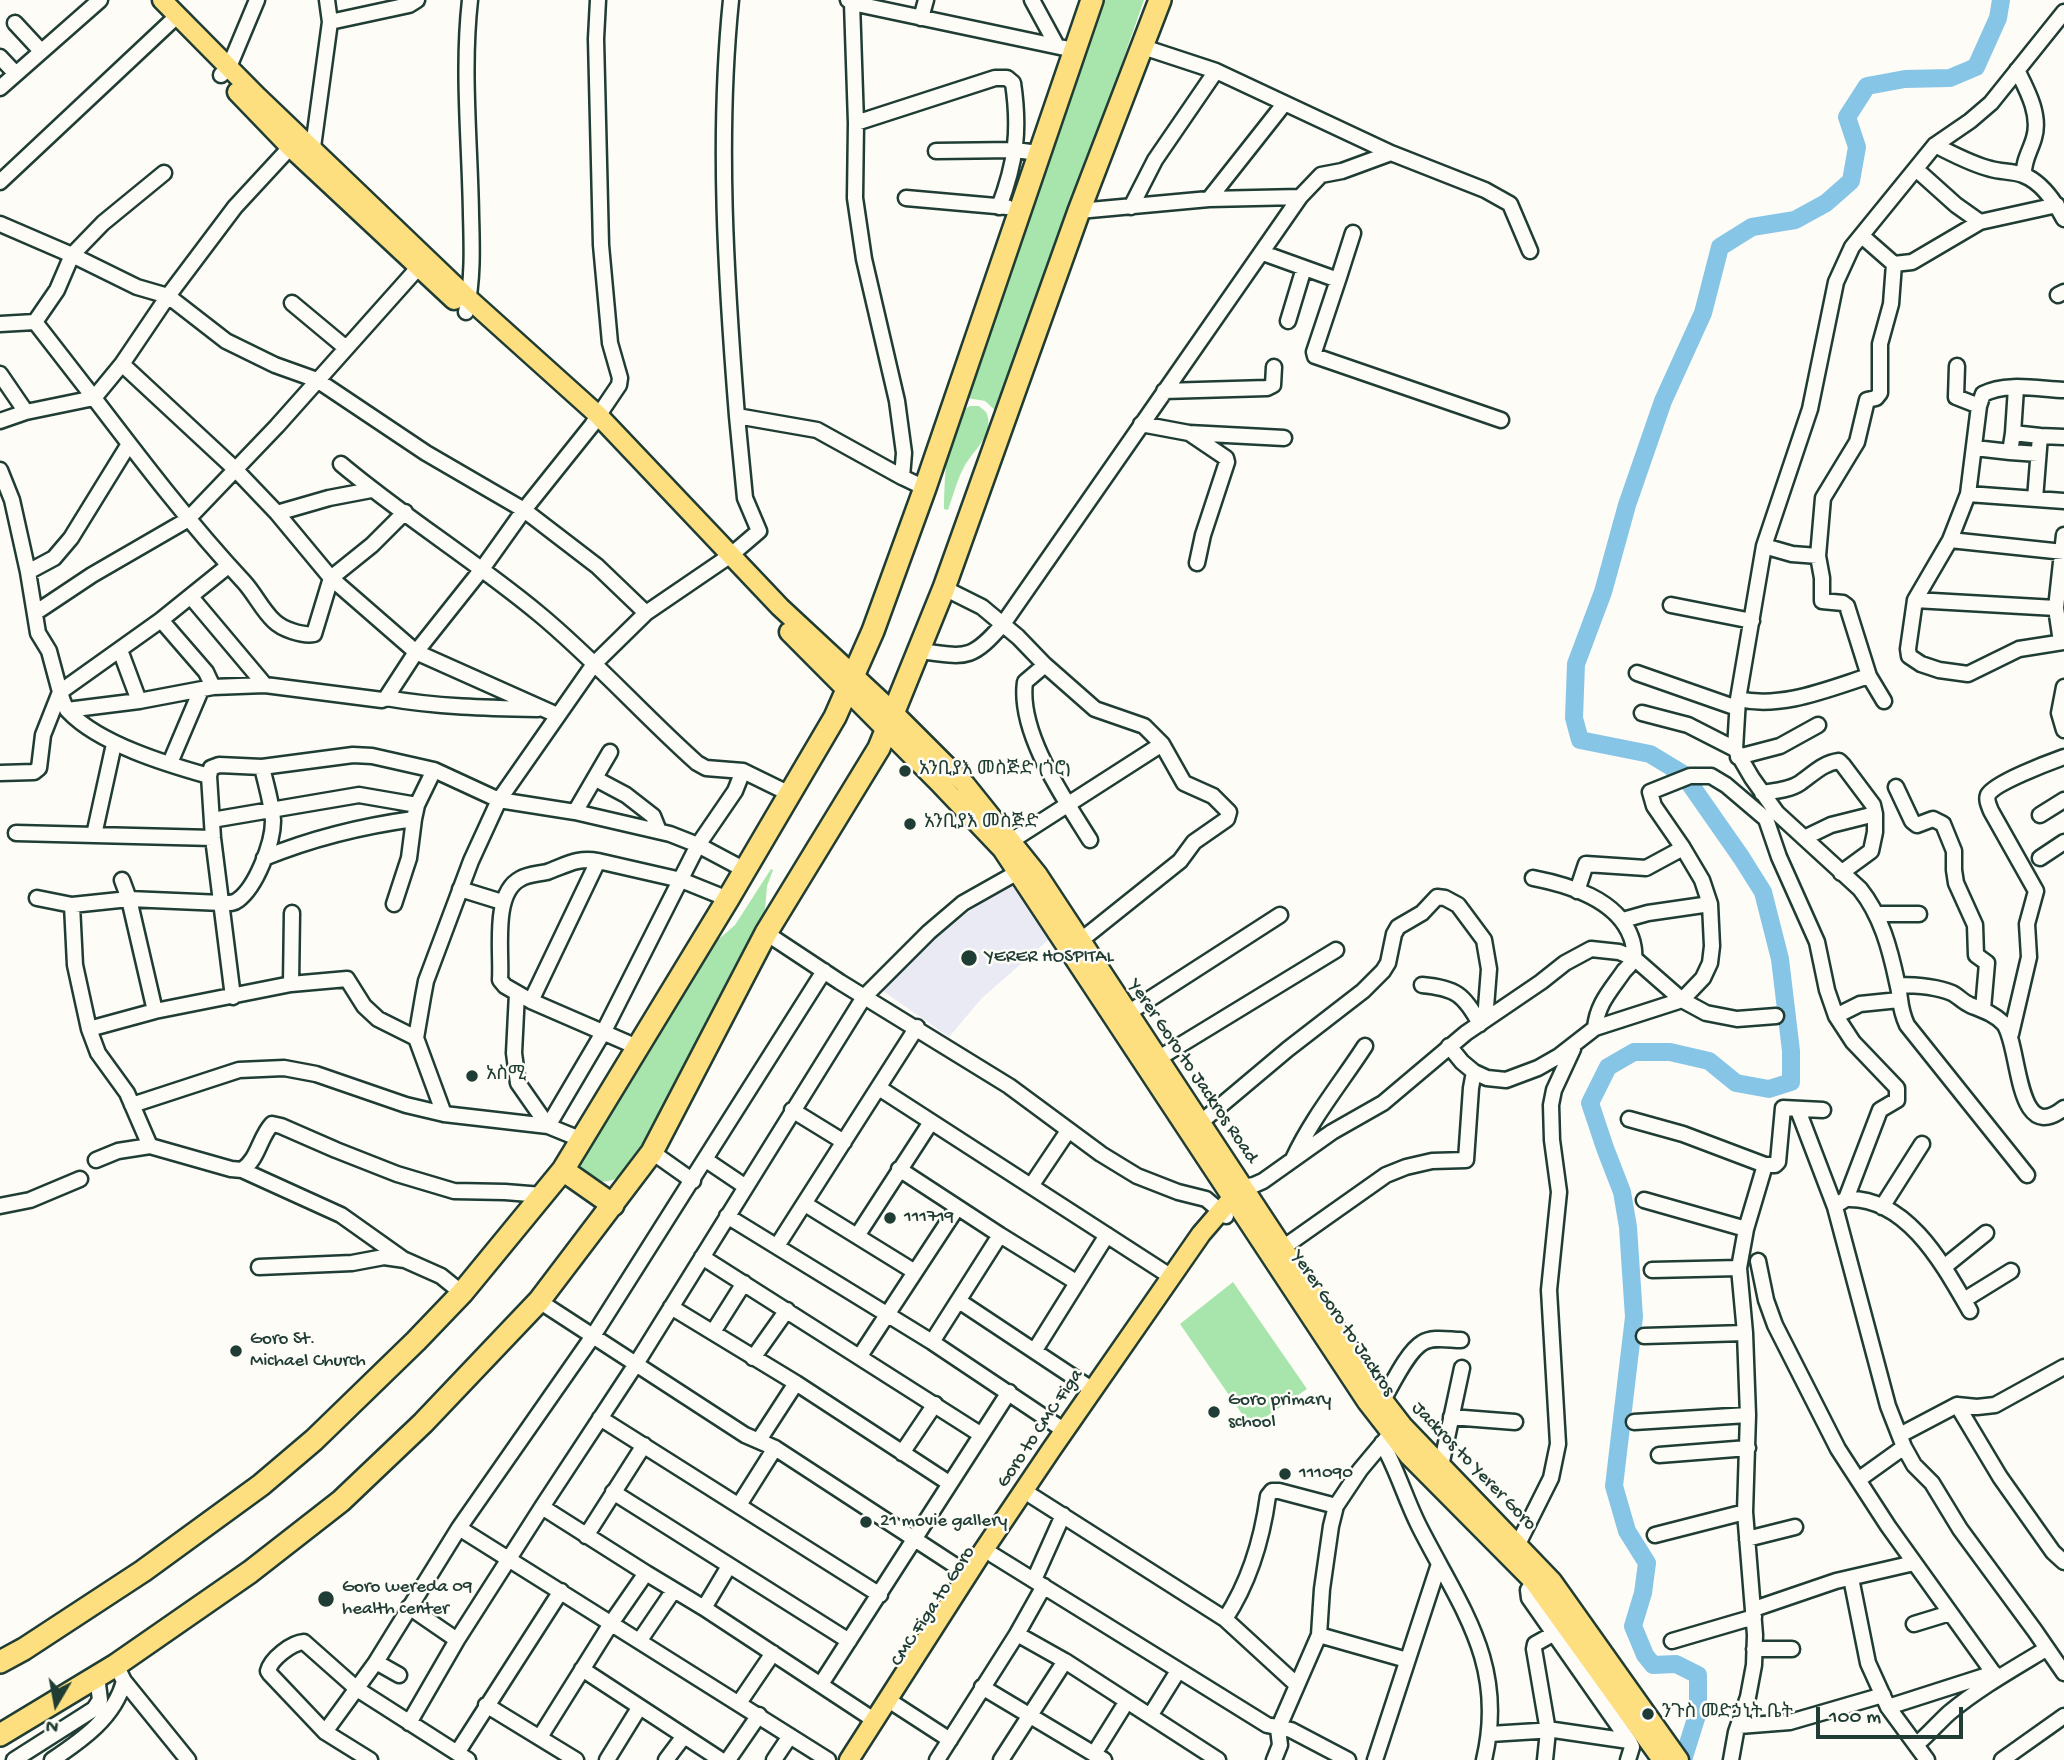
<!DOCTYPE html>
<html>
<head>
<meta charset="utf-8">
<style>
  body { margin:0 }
  #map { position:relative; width:2064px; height:1760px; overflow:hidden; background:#fdfcf7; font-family:"Gochi Hand",sans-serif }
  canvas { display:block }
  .north { position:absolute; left:21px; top:1669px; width:70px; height:70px; -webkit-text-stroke:5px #fdfcf7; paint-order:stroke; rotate:190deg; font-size:19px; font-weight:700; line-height:28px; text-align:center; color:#1f3d34 }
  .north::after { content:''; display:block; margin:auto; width:24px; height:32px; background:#1f3d34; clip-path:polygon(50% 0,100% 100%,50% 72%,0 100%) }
  .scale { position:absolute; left:1816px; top:1707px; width:147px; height:32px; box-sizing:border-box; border:4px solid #1f3d34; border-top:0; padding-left:9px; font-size:21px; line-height:24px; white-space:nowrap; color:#1f3d34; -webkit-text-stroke:5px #fdfcf7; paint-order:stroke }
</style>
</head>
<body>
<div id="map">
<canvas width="2064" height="1760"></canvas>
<div class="north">N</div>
<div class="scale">100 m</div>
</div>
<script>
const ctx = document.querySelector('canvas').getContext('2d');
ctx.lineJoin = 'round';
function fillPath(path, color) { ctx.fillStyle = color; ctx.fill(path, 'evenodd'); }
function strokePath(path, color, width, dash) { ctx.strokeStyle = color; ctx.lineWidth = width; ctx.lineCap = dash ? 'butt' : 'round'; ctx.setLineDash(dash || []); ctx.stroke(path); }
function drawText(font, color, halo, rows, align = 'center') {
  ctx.font = font + ' "Gochi Hand","Noto Sans Ethiopic",sans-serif'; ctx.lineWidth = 5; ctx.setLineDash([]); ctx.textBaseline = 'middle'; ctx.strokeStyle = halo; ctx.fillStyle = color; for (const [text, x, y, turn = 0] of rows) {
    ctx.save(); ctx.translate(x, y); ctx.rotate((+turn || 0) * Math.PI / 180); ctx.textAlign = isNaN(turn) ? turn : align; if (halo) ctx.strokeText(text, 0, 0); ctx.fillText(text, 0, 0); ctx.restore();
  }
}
const built = new Path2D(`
  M1011,879l43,56 -72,63 -33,39 -66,-46 33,-38z`);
const green = new Path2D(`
  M1101,0h43l-144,410 -3,2 -12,-11 -18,-3z
  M970,406h9l7,6c10,22 -13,38 -22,55 -7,13 -11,29 -16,43l-4,-1c1,-25 0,-90 26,-103z
  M771,869l2,1 -6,16 -2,23 -13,35 -24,39 -17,40 -38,64 -15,35 -41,56c-16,9 -32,-1 -40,-17l118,-201 40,-35z
  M1233,1282l74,107 -56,38 -71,-103z`);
const river = new Path2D(`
  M1683,1760l15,-48v-37l-22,-11 -23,1 -8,-10 -12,-29 10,-33 4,-30 -20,-32 -13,-45 20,-169 -6,-90 -6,-35 -17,-44 -15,-45 18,-36 26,-15h36l39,9 27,22 33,6 22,-7v-31l-11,-92 -17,-67 -22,-35 -58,-83 -33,-20 -70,-14 -6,-22 2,-54 27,-72 24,-87 36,-104 40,-88 17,-66 32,-20 43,-7 31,-17 25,-22 6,-34 -10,-30 20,-31 38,-7 45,-1 26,-11 22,-49 3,-18`);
const minor = new Path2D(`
  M731,0c-14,137 -5,279 6,416l80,14 85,47
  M848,0l4,3 4,120 -1,75 9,61 33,142 7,52 -2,24 23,11
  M1032,0l25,46
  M852,3l222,47
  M921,18l5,-18
  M330,22l79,-17 8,-5
  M15,23l26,28
  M1143,47l73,24 175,82 -49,18 -21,4 -21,22
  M0,57l16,17
  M2017,70c10,20 24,45 17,68 -4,14 -11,23 -10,37
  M221,75l8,-8 28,-67
  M0,88l100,-88
  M856,123l139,-45h12l6,5c7,47 3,79 -14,124
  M296,141l-61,66 -67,89 -46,68 -28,34c48,63 96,126 150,184 11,12 18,28 30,39 8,8 28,15 40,13l17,-56 41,-33 33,-33
  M1935,145c18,9 36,19 56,24 10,3 22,2 32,6 19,7 32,27 41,44
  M936,151l79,-1 23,3
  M308,153l5,-6 17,-125 -3,-22
  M1391,153l94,37 25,14 20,47
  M0,182l177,-166
  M906,198l101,9
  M1209,199l75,-95
  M1131,207l24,-47 61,-89
  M1980,222l77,-17
  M0,224l72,31 65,32 31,9 58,45 49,24 42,15 109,73 98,57 73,56 49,47
  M1862,236l32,28 18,-2 68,-40 -24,-17 -39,-35
  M1263,253l75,27 -24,72 1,4 186,64
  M1338,280l15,-47
  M2058,295l6,-3
  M292,303l54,45
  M466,312c7,-31 6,-65 5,-97 -1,-71 -9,-144 -1,-215
  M1288,321l16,-53
  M35,322l22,-32 15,-35 31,-32 61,-50
  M0,324l35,-2 59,76 -68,14 -26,9
  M1957,366l-1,31 23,9
  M0,374l26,38
  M2016,388l-3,45 27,3
  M1164,391l103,-3 6,-3 1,-18
  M1141,424l48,9 95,5
  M1189,433l37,25 1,4 -24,73 -6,28
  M1975,448l35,4 3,-19
  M2010,452l28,2
  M341,464c63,53 133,96 197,149 56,46 105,102 159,150l9,5 37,3 47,23
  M0,470l12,30 16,72 10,61 11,18 11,41 -17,43 -4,33 -5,4 -34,1
  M1968,494l11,-88 4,-12c23,-12 56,-5 81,-4
  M2035,499l5,-63 24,1
  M277,513l52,-15 42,-8
  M1950,540l18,-46 96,7
  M1764,546l28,8 26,2 5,-58 34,-56 10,-42 9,-2 4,-5v-49l11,-40 3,-40
  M1818,556l4,22v23l21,2 4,3 22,70 15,25
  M28,572l26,-14 17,-20 58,-94
  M944,588l38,19 36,30 27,28 50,44 49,17 18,18 22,39 29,13 16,16 -2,7 -33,23 -14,19 -100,80
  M191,597l74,88
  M1915,600l35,-60 114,12
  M1671,605l81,16
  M2056,608l-141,-8 -7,49 1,7 12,8 18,6 29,4 51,-25 45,-7
  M35,613l57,-38 95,-55 90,-94 148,-166
  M161,620l45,52 7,15
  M2061,642l-5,-34 8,-73
  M120,650l19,51
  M920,651c46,6 51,10 83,-27l297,-427 -91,2 -130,12
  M1045,665l-20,17c-7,51 39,116 65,158
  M1637,673l100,35
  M2064,687l-5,26 5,17
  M386,698c51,9 101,10 152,11
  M1738,699c44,10 90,-10 131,-23
  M67,710l72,-9 74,-14 52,-2 117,15 4,-2 30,-46 -85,-74 -54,-65 -42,-44 -113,-105
  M1642,713l46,12 47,24
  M557,715l-141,-63 66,-83 42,-59 68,-85 27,-40 1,-7 -10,-35 -9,-98 -5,-206 2,-39
  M1738,757l42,-11 38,-21
  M170,763l31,-73
  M262,767l91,-12 19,1 62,14
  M209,776c-43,-12 -109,-32 -140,-64 -5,-5 -7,-14 -9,-20l101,-72 67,-54
  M596,779l30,16 27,21 6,15
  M1896,787l16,34 5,4 16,-6 10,5 11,27v19l2,13 19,42 1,30 11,8 -4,46
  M1762,793c12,-2 28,-3 38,-10 13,-9 23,-20 39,-22l4,4 30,40 2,9v18l-4,19 -30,22
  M575,812l35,-60
  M2040,815l24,-15
  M212,820l147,-25 58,10
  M16,833l197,5
  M94,835l20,-91
  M1804,838l27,-13 44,-11
  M1011,841l151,-97
  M264,858c49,-20 98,-32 150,-39l3,-14 17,-35 65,30 76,12 95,22 28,11 47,25
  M2040,858l24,-16
  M598,861l83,19 47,19
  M1533,878c36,7 84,21 98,59 2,5 4,15 3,21 -1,4 -7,10 -10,13 -13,19 -27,33 -29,57
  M122,880l7,19 26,112 136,-27 56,-5 17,27 14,13 38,19
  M460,889l42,13
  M1577,891l9,-27 60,4 37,-20
  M37,898l35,7
  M394,904l15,-46 5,-39
  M1877,914h42
  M1623,920l25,-7 62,-9
  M766,933l74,49 169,104 92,68 36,22 41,16 28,7 20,17
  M291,984l1,-71
  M1422,985c33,3 42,9 58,39
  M1898,985c18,0 37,1 54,8 6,3 11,9 18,12 12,5 23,8 33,18 18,19 11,125 61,85
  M517,993l-3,60 4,30 30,43 56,-95 94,-186 37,-54 8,-20
  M531,1001l67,-140c-20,-4 -32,4 -51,11 -9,2 -19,2 -27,7 -28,15 -18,73 -20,101l5,6 26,15 106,46
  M155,1011l-66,18 -14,-64 -3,-60 57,-6 93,4c6,0 11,1 16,-3 18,-13 35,-57 35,-79 -1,-18 -7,-36 -11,-54l-43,-2 -8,3 -2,8 4,62 20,159
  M1128,1013l152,-98
  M1836,1016l24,-12 39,-4
  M89,1029l9,24 29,40 23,53 81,23 11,1c17,-12 17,-32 30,-46l9,2 55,24 61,24 57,17 51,1 37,3
  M2011,1034l18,-77 -2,-33 9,-33 -45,-80c-2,-5 -5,-11 -3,-16 6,-12 62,-33 76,-38
  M1449,1046l13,16 12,10 13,6 19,2 32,-12 21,-12 36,-28 87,-28 21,-22 7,-15 2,-17 -2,-42 -8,-24 -19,-32 -29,-42 -4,-14 40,-16h21l15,9 40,34 13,38 38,85 10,48 9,26 17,26 44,46v12l-17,10 -34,89
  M1159,1058l177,-108
  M879,1088l291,188
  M132,1105l107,-35 45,-2 32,6 90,31 38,9 104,12 32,13
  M792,1110l52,32
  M1798,1110l37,97 53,199 16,41 10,18 18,18 28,46 75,102 29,42
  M444,1114l-28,-76 7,-41 3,-16 45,-120 28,-61 95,-136 52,-51 85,-58 28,-24 -14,-33 -8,-82
  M1629,1119l54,15 82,31h10l3,-3 5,-54 40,2
  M1200,1123l88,-74 75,-58 20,-20 5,-8 6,-29 4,-7 24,-14 15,-16 8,1 13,7 26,35 5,29 -4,51
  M652,1152l41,29
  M1293,1159c19,-41 48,-76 72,-113
  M96,1160l22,-9 32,-5
  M706,1160l40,27
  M899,1169l101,66 76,47
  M242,1170l99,45 62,44
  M2027,1175l-120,-150c-9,-20 -5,-24 -10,-43 -7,-33 -16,-67 -37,-93l-83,-76 -25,-35 -17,-29 3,-50 26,-153 46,-137 26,-127 16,-35 83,-102 35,-24 21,-18 73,-91
  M1031,1186l37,-55
  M1243,1187l11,-2 9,-4 69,-49 51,-29 83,-70 75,-51 24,-19 26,-14 28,3 15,6 48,42 24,13 31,6 39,-3
  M1644,1200l102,29
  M805,1204l110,68
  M1838,1204l8,-5c61,-3 98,67 124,112
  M0,1206l30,-6 50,-21
  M1882,1207l40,-63
  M727,1216l205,126 133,89
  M857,1236l74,-114
  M777,1246l140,-219
  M1284,1247l102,-72 20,-8 26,-6 34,-1 5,-72 3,-16
  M702,1257l278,177
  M1758,1261l8,39 9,25 63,124 50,77 109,152
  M259,1267l93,-4 32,-6 21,3 36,16 21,17
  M1944,1267l42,-34
  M1652,1270l87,-2
  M1964,1300l47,-29
  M539,1301l206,134 30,13 193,126
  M959,1301l134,89
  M671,1307l125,76 153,100
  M713,1332l31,-49
  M1644,1336l101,-3
  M932,1342l68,-107
  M1035,1350l72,-115
  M860,1356l97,-148
  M753,1358l34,-48
  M1383,1400c9,-15 24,-48 39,-57 11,-7 27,-3 39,-3
  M1957,1405l43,72 53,75 11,10
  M1451,1417l64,5
  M600,1418l280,177
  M1634,1422l114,-7
  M1900,1435l57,-30 20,2 18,-2 69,-38
  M759,1440l37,-57
  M1382,1443c15,26 23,55 37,83 41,81 88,137 65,234
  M902,1453l33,-49
  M1659,1455l89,-7
  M1441,1466l21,-98
  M1858,1480l46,-33
  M613,1492l236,149
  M1032,1496l193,123 72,66
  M739,1505l36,-57
  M542,1507l104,66 58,35 170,112
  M459,1528l369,232
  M1655,1535l90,-23
  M586,1536l58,-91
  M1747,1539l48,-12
  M1518,1544l33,-66 7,-34 -9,-154 10,-98 -7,-52 -1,-35 3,-15 19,-41
  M993,1555l274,170 24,5 57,30
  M1851,1578l17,85 20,44 39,53
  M1034,1580l29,-65
  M1534,1582l-6,8 1,8 100,143 3,6 -4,13
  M409,1607l48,33
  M704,1608l25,-42
  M1754,1609l82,-28 78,-18
  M1225,1619c25,-38 37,-79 43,-123l4,-5h7l57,15
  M1914,1624l36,-11
  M1017,1634l48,27 153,99
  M1319,1635l88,25
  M640,1640l34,-50
  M1672,1641l82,-24
  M1754,1649h38
  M376,1662l23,13
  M116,1665l8,16 64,79
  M582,1669l139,91
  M821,1684l188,-292
  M982,1687l122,73
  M739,1703l34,-50
  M486,1705l90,55
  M896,1705l54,35
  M1888,1707l106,-34
  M1150,1716l28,-45
  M409,1723l48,-83 85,-133 94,-143 228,-367 65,-65 34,-29 55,-31
  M1739,1726l51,-4 93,-27
  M325,1732l51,-70 83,-134 134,-192 231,-365
  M1490,1734l64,-4 75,11
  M540,1737l72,-115 34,-49
  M1917,1744c12,-10 21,-21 32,-31 30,-25 64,-44 97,-64
  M457,1753l104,-162
  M1094,1754l33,-53
  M14,1760l80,-51 6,-9 -3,-24
  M52,1760c30,-20 63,-43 72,-79
  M370,1760l-45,-28 -55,-58 -2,-3c3,-12 23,-28 36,-29l53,47 111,71
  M607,1760l32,-52
  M666,1760l18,-24
  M728,1760l31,-45
  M774,1760l16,-24
  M937,1760l80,-126 27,-48
  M1001,1760l64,-99
  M1274,1760l6,-15 -2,-16 41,-94 3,-46 9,-63 5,-20 24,-36 31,-37
  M1375,1760l64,-196
  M1545,1760l3,-29 -14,-82 1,-5 18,-10
  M1731,1760l5,-28 12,-35 6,-32 1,-30 -10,-123 3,-97 -3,-82 -6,-65 7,-39 19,-64
  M2002,1760l62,-44`);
const major = new Path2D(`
  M162,0l96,97 211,202 129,116 182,192 114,106 71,71 73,91 345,525 20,26 149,155 127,179
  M237,92l53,55 164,153
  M789,632l150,151 63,66 365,553 42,54 125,126 128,178
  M849,1760l130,-203 72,-107 150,-216 37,-43`);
const highway = new Path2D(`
  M563,1170l50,35
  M0,1662l24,-13 119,-78 118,-86 53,-45 102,-99 46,-48 101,-123 165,-271 107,-182 38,-86 52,-143 167,-488
  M0,1735l116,-70 134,-93 91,-71 82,-78 116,-122 113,-149 114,-219 113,-185 65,-160 135,-377 81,-211`);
const markers = [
  [905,771,7,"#1f3d34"],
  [910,824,7,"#1f3d34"],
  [969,958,9,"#1f3d34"],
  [472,1076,7,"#1f3d34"],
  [890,1218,7,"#1f3d34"],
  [236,1351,7,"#1f3d34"],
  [1214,1412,7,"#1f3d34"],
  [1285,1474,7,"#1f3d34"],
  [866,1522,7,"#1f3d34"],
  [326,1599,9,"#1f3d34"],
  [1648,1714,7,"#1f3d34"]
];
const poiNames = [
  ["አንቢያእ መስጅድ (ጎሮ)",919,771],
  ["አንቢያእ መስጅድ",924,824],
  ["YERER HOSPITAL",985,958],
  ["አስሚ",486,1076],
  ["111719",904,1218],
  ["Goro St.",250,1340],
  ["Michael Church",250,1362],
  ["Goro primary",1228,1401],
  ["school",1228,1423],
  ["111090",1299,1474],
  ["21 movie gallery",880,1522],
  ["Goro wereda 09",342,1588],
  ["health center",342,1610],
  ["ንጉስ መድኃኒት ቤት",1662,1714]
];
const streetNames = [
  ["Yerer Goro to Jackros Road",1192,1072,56],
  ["Yerer Goro to Jackros",1342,1324,56],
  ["Goro to CMC Figa",1041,1429,-56],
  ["Jackros to Yerer Goro",1473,1467,46],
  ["CMC Figa to Goro",934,1607,-57]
];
fillPath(built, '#eaeaf5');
fillPath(green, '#a8e5ac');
strokePath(river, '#87c5e7', 18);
strokePath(minor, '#1f3d34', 19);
strokePath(major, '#1f3d34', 23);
strokePath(highway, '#1f3d34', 26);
strokePath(minor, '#fdfcf7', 14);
strokePath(major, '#fedf80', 18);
strokePath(highway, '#fedf80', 21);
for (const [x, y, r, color] of markers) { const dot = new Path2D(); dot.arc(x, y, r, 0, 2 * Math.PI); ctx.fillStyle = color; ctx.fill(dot); strokePath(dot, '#fdfcf7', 2.5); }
drawText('19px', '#1f3d34', '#fdfcf7', poiNames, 'left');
drawText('19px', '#1f3d34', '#fdfcf7', streetNames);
</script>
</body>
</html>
